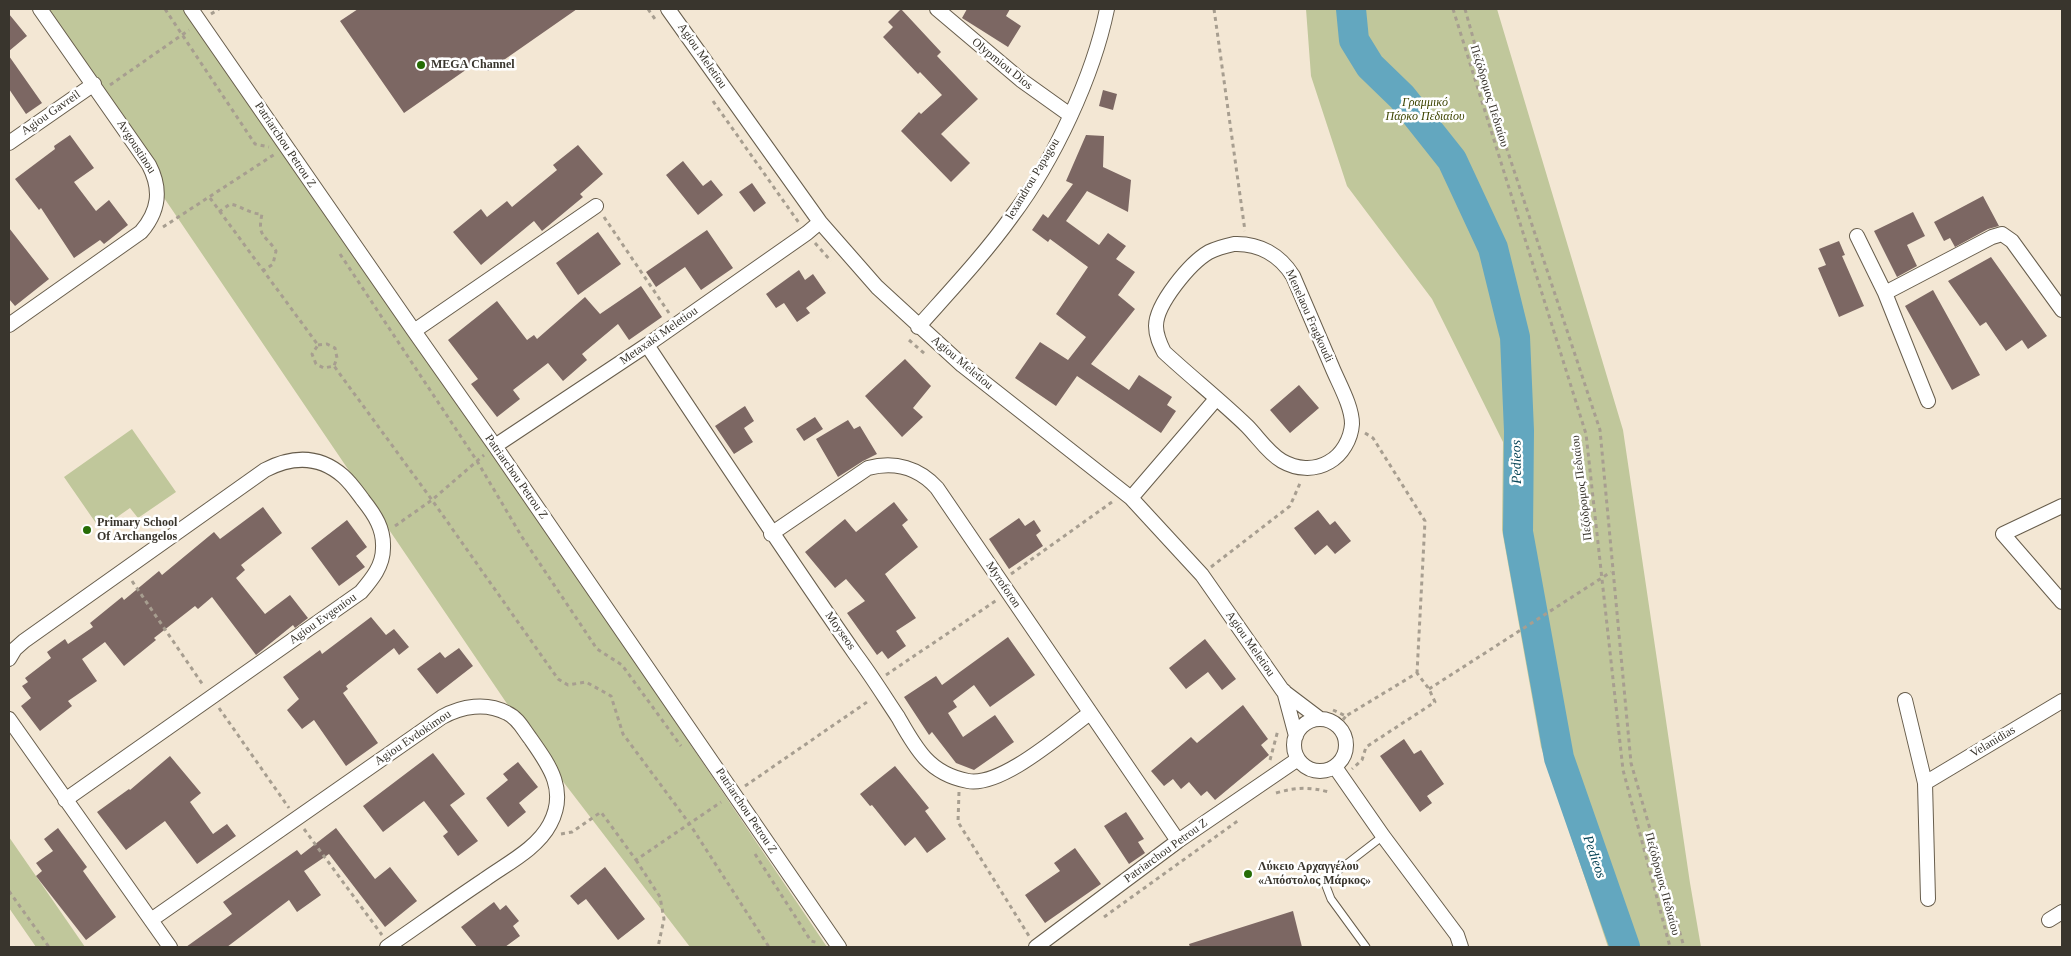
<!DOCTYPE html>
<html>
<head>
<meta charset="utf-8">
<style>
  body { margin:0 }
  #map { position:relative; width:2071px; height:956px; overflow:hidden; background:#f3e7d4; font-family:"Times New Roman",serif }
  canvas { display:block }
  .frame { position:absolute; inset:0; border:10px solid #39352d; pointer-events:none }
</style>
</head>
<body>
<div id="map">
<canvas width="2071" height="956"></canvas>
<div class="frame"></div>
</div>
<script>
const ctx = document.querySelector('canvas').getContext('2d');
ctx.lineJoin = 'round';
function fillPath(path, color) { ctx.fillStyle = color; ctx.fill(path, 'evenodd'); }
function strokePath(path, color, width, dash) { ctx.strokeStyle = color; ctx.lineWidth = width; ctx.lineCap = dash ? 'butt' : 'round'; ctx.setLineDash(dash || []); ctx.stroke(path); }
function drawText(font, color, halo, rows, align = 'center') {
  ctx.font = font + ' "Times New Roman",serif'; ctx.lineWidth = 5; ctx.setLineDash([]); ctx.textBaseline = 'middle'; ctx.strokeStyle = halo; ctx.fillStyle = color; for (const [text, x, y, turn = 0] of rows) {
    ctx.save(); ctx.translate(x, y); ctx.rotate((+turn || 0) * Math.PI / 180); ctx.textAlign = isNaN(turn) ? turn : align; if (halo) ctx.strokeText(text, 0, 0); ctx.fillText(text, 0, 0); ctx.restore();
  }
}
const green = new Path2D(`
  M36,9h159l632,938h-137l-155,-202z
  M1306,9h191l126,421 67,453 11,64h-93l-67,-200 -39,-217 1,-88 -71,-143 -85,-113 -36,-110z
  M132,429l44,63 -38,26 -8,-10 -30,21 -36,-52z
  M9,837l76,110h-49l-27,-39z`);
const river = new Path2D(`
  M1351,9l3,31 16,26 32,31 50,63 41,88 22,89 4,94 -1,101 41,226 66,189`);
const building = new Path2D(`
  M358,9h219l-89,62 -8,-11 -76,53 -64,-92z
  M901,9l40,43 -4,4 41,43 -37,35 29,29 -19,19 -50,-51 18,-19 2,2 21,-19 -22,-23 -2,2 -35,-37 10,-10 -5,-5z
  M967,9h43l-4,7 15,10 -13,21 -46,-29z
  M9,14l18,22 -18,15z
  M9,56l33,47 -16,11 -17,-25z
  M1103,90l14,4 -4,16 -14,-4z
  M70,135l24,33 -20,14 22,29 13,-11 19,25 -24,19 -4,-4 -26,18 -33,-50 -2,2 -24,-31 40,-30 -1,-3z
  M1086,135l18,1 -1,31 28,13 -3,32 -41,-21 -21,30 33,24 9,-12 18,13 -10,13 19,13 -17,23 17,14 -44,55 38,26 10,-15 33,22 -5,8 9,6 -15,22 -84,-57 -21,30 -41,-28 25,-36 28,18 18,-23 -30,-23 32,-47 -38,-28 -2,3 -16,-12 11,-16 5,4 25,-34 -7,-3z
  M578,145l25,29 -23,20 3,3 -41,34 -8,-10 -53,44 -28,-33 28,-23 6,8 20,-16 5,6 45,-37 -4,-5z
  M683,161l20,25 8,-6 12,15 -25,20 -32,-40z
  M752,183l14,20 -12,9 -15,-20z
  M1983,196l16,30 -11,3 -33,18 -5,-9 -6,3 -10,-19z
  M1913,212l12,24 -18,9 10,21 -20,11 -23,-46z
  M9,228l40,51 -34,27 -6,-7z
  M707,230l26,38 -32,22 -16,-23 -29,20 -10,-15z
  M598,232l23,32 -43,31 -22,-32z
  M1839,241l6,14 -3,1 22,50 -25,11 -21,-49 8,-3 -7,-16z
  M1991,257l56,79 -19,13 -6,-9 -16,11 -20,-29 -6,4 -32,-45z
  M799,270l6,10 8,-6 13,19 -20,15 4,5 -13,9 -13,-19 -8,5 -10,-14z
  M641,286l21,31 -33,23 -11,-16 -36,30 5,6 -24,21 -15,-18 -35,27 7,9 -23,18 -26,-33 7,-5 -30,-39 49,-39 30,39 7,-5 3,4 48,-42 15,17z
  M1933,290l47,85 -28,15 -47,-84z
  M905,359l26,27 -18,22 10,9 -21,20 -37,-41z
  M1299,385l20,23 -29,25 -20,-23z
  M745,406l9,15 -10,7 9,14 -19,12 -19,-28z
  M815,417l8,12 -19,12 -8,-12z
  M848,420l6,9 6,-3 17,28 -14,7 -25,16 -22,-38z
  M894,502l14,18 -6,5 16,22 -33,27 31,44 -20,13 10,15 -18,13 -6,-8 -5,4 -30,-42 18,-12 -19,-22 -11,9 -30,-36 40,-33 11,13z
  M263,507l19,26 -41,32 4,5 -9,8 29,36 25,-19 18,23 -13,10 -2,-3 -37,30 -44,-58 -14,12 -3,-3 -41,32 2,2 -32,26 -19,-24 -23,17 15,22 -29,20 4,5 -32,25 -19,-25 10,-8 -9,-12 6,-4 -3,-4 26,-20 -4,-6 18,-13 3,5 25,-17 -3,-4 32,-26 2,3 35,-29 3,4 52,-43 6,7z
  M1318,510l12,15 5,-4 16,20 -16,13 -8,-9 -12,10 -21,-27z
  M1019,518l6,8 9,-6 7,11 -5,4 7,11 -34,23 -20,-30z
  M347,520l20,27 -11,9 9,11 -26,19 -28,-38z
  M371,617l15,18 8,-6 15,18 -10,8 -5,-7 -48,38 2,3 -5,4 35,50 -32,23 -32,-46 -12,9 -15,-19 12,-11 -16,-22 37,-27 2,4z
  M1008,637l27,38 -45,32 -16,-22 -21,16 4,6 -9,6 15,24 32,-22 19,27 -40,28 -18,-7 -24,-31 -3,3 -25,-38 32,-21 6,9z
  M1205,639l31,40 -14,11 -14,-18 -22,17 -17,-21z
  M459,648l14,18 -36,28 -20,-25 23,-17 5,6z
  M1243,705l25,34 -7,6 8,10 -54,45 -8,-9 -6,5 -12,-14 -8,7 -8,-10 -9,7 -13,-15 40,-34 6,6z
  M1404,739l10,15 7,-4 23,34 -17,12 5,7 -12,9 -40,-56z
  M433,753l32,41 -15,11 28,36 -20,15 -15,-20 5,-4 -24,-31 -41,31 -20,-26z
  M170,756l31,37 -11,9 23,32 14,-10 9,12 -39,28 -32,-43 -39,29 -29,-38 32,-23 1,1z
  M518,762l20,25 -19,16 7,9 -18,15 -22,-29 22,-18 -5,-6z
  M895,766l34,42 -4,3 21,28 -19,14 -12,-16 -10,9 -33,-41 -2,1 -10,-12z
  M1126,812l18,27 -6,3 7,11 -16,11 -25,-38z
  M58,828l29,39 -4,4 33,46 -30,23 -50,-64 6,-5 -6,-8 17,-12 -9,-12z
  M336,828l39,51 15,-12 27,34 -32,26 -56,-73 -25,17 17,24 -24,17 -8,-12 -62,47h-41l46,-33 -9,-12 74,-52 4,5z
  M1075,848l26,36 -56,39 -20,-28 35,-24 -6,-8z
  M605,867l40,52 -27,21 -32,-41 -8,6 -8,-9z
  M494,902l6,8 6,-5 13,16 -6,5 7,10 -15,11h-28l-16,-20z
  M1293,911l9,36h-112l-1,-3z`);
const path = new Path2D(`
  M165,9l90,135 14,3
  M648,9l7,10
  M1214,9l31,222
  M1453,9l133,425 37,336 47,177
  M1465,9l24,86 111,335 31,333 53,184
  M211,14l8,-5
  M110,85l79,-55
  M713,101l86,122
  M210,198l108,147 -6,9 4,10 8,4 10,-2 98,134 126,179 10,6 18,-3 25,14 12,38 66,89 80,124
  M219,212l11,-8c12,2 19,10 32,10 -5,23 3,20 14,37l-3,13 -10,7
  M604,217l65,96
  M163,227l112,-73
  M815,243l16,18
  M340,254l137,207 45,76 75,112 25,16 59,81
  M909,340l16,14
  M318,345l9,-1 8,4 2,10 -3,8
  M1365,433l8,5 52,83 -8,152
  M395,526l37,-26 52,-45
  M1211,567l79,-61 11,-25
  M1011,574l101,-72
  M132,581l71,104
  M886,675l111,-75
  M1429,689l182,-117
  M219,708l70,100
  M1333,710l13,6 71,-43 12,16 6,13 -69,45 -4,13 -10,9
  M1338,726l8,-10
  M1270,760l8,-30
  M745,786l125,-86
  M959,792l-1,30 71,114
  M1276,793c20,-6 34,-6 53,-1
  M304,829l78,106
  M561,834l11,-2 29,-20 35,48 85,-58
  M755,854l56,87 8,2
  M636,860l24,37 4,22 -6,28
  M9,891l40,56
  M1104,917l135,-97`);
const lane = new Path2D(`
  M1366,947l-35,-48 -5,-13 9,-13 48,-37`);
const street = new Path2D(`
  M191,9l223,322 81,115 344,501
  M668,9l152,213 57,65 85,78 169,133 71,77 81,116 37,28
  M937,9l84,71 49,35
  M9,143l85,-59
  M1857,236l28,57 43,108
  M1234,244c25,-1 46,11 59,32 13,30 26,60 39,91 7,17 20,39 20,57 -1,15 -10,31 -23,38 -15,9 -33,7 -47,-1 -14,-8 -24,-24 -35,-35 -27,-26 -56,-49 -83,-74 -4,-8 -8,-16 -8,-26 0,-22 34,-63 53,-74 8,-4 16,-6 25,-8z
  M1885,293l107,-56 10,-3 10,7 50,69
  M9,325l132,-93c18,-21 21,-42 8,-67l-109,-156
  M918,327c32,-36 66,-72 94,-111 42,-56 81,-139 95,-207
  M414,331l182,-125
  M647,345c69,104 138,208 209,310 15,20 28,41 42,62 8,14 16,29 27,41 11,12 27,20 43,23 34,6 94,-48 122,-68
  M495,446l152,-101 160,-112 13,-11
  M1131,498l85,-99
  M2062,506l-59,28 59,68
  M771,534l97,-66c27,-7 51,0 69,20l241,353
  M9,659l6,-10 9,-8 241,-171c27,-14 54,-15 78,6 8,7 14,16 20,24 12,15 21,29 20,48 0,18 -11,31 -22,44l-296,208
  M1284,691l12,45
  M1905,700l20,83 3,116
  M1294 745a26 26 0 1 1 52 0a26 26 0 1 1-52 0Z
  M9,719l161,228
  M1335,767l48,69 74,99 4,12
  M1925,783l137,-82
  M151,920l291,-203c20,-11 44,-15 65,-4 11,5 16,16 23,25 19,27 38,52 20,86 -13,25 -44,40 -66,56 -33,22 -65,45 -97,67
  M2049,920l13,-8
  M1036,947l142,-106 120,-82`);
const markers = [
  [421,65,5,"#266c06"],
  [87,530,5,"#266c06"],
  [1248,874,5,"#266c06"]
];
const streetNames = [
  ["Agiou Meletiou",702,56,55],
  ["Olypmiou Dios",1002,64,39],
  ["Πεζόδρομος Πεδιαίου",1489,96,73],
  ["Agiou Gavreil",51,113,-35],
  ["Patriarchou Petrou Z",285,145,56],
  ["Avgoustinou",136,147,57],
  ["lexandrou Papagou",1033,179,-59],
  ["Menelaou Fragkoudi",1309,316,66],
  ["Metaxaki Meletiou",659,336,-35],
  ["Agiou Meletiou",962,363,40],
  ["Patriarchou Petrou Z",516,477,55],
  ["Πεζόδρομος Πεδιαίου",1582,488,-97],
  ["Myroforon",1003,585,56],
  ["Agiou Evgeniou",323,619,-35],
  ["Moyseos",840,631,55],
  ["Agiou Meletiou",1250,644,55],
  ["Agiou Evdokimou",413,738,-34],
  ["Velanidias",1993,742,-31],
  ["Patriarchou Petrou Z",746,811,56],
  ["Patriarchou Petrou Z",1166,851,-36],
  ["Πεζόδρομος Πεδιαίου",1662,884,75]
];
const poiNames = [
  ["MEGA Channel",431,65],
  ["Primary School",97,523],
  ["Of Archangelos",97,537],
  ["Λύκειο Αρχαγγέλου",1258,867],
  ["«Απόστολος Μάρκος»",1258,881]
];
const parkNames = [
  ["Γραμμικό",1425,103],
  ["Πάρκο Πεδιαίου",1425,117]
];
const waterNames = [
  ["Pedieos",1517,462,-91],
  ["Pedieos",1594,857,71]
];
fillPath(green, '#c0c79b');
strokePath(river, '#63a7bf', 30);
fillPath(building, '#7c6763');
strokePath(lane, '#675d4c', 9);
strokePath(street, '#675d4c', 16);
strokePath(path, '#a79e90', 3, [4, 4]);
strokePath(lane, '#fff', 7);
strokePath(street, '#fff', 14);
for (const [x, y, r, color] of markers) { const dot = new Path2D(); dot.arc(x, y, r, 0, 2 * Math.PI); ctx.fillStyle = color; ctx.fill(dot); strokePath(dot, '#fff', 2); }
drawText('12px', '#39352d', '#fff', streetNames);
drawText('bold 12px', '#39352d', '#fff', poiNames, 'left');
drawText('italic 12px', '#3d4400', '#fff', parkNames);
drawText('italic 14px', '#084557', '#fff', waterNames);
</script>
</body>
</html>
